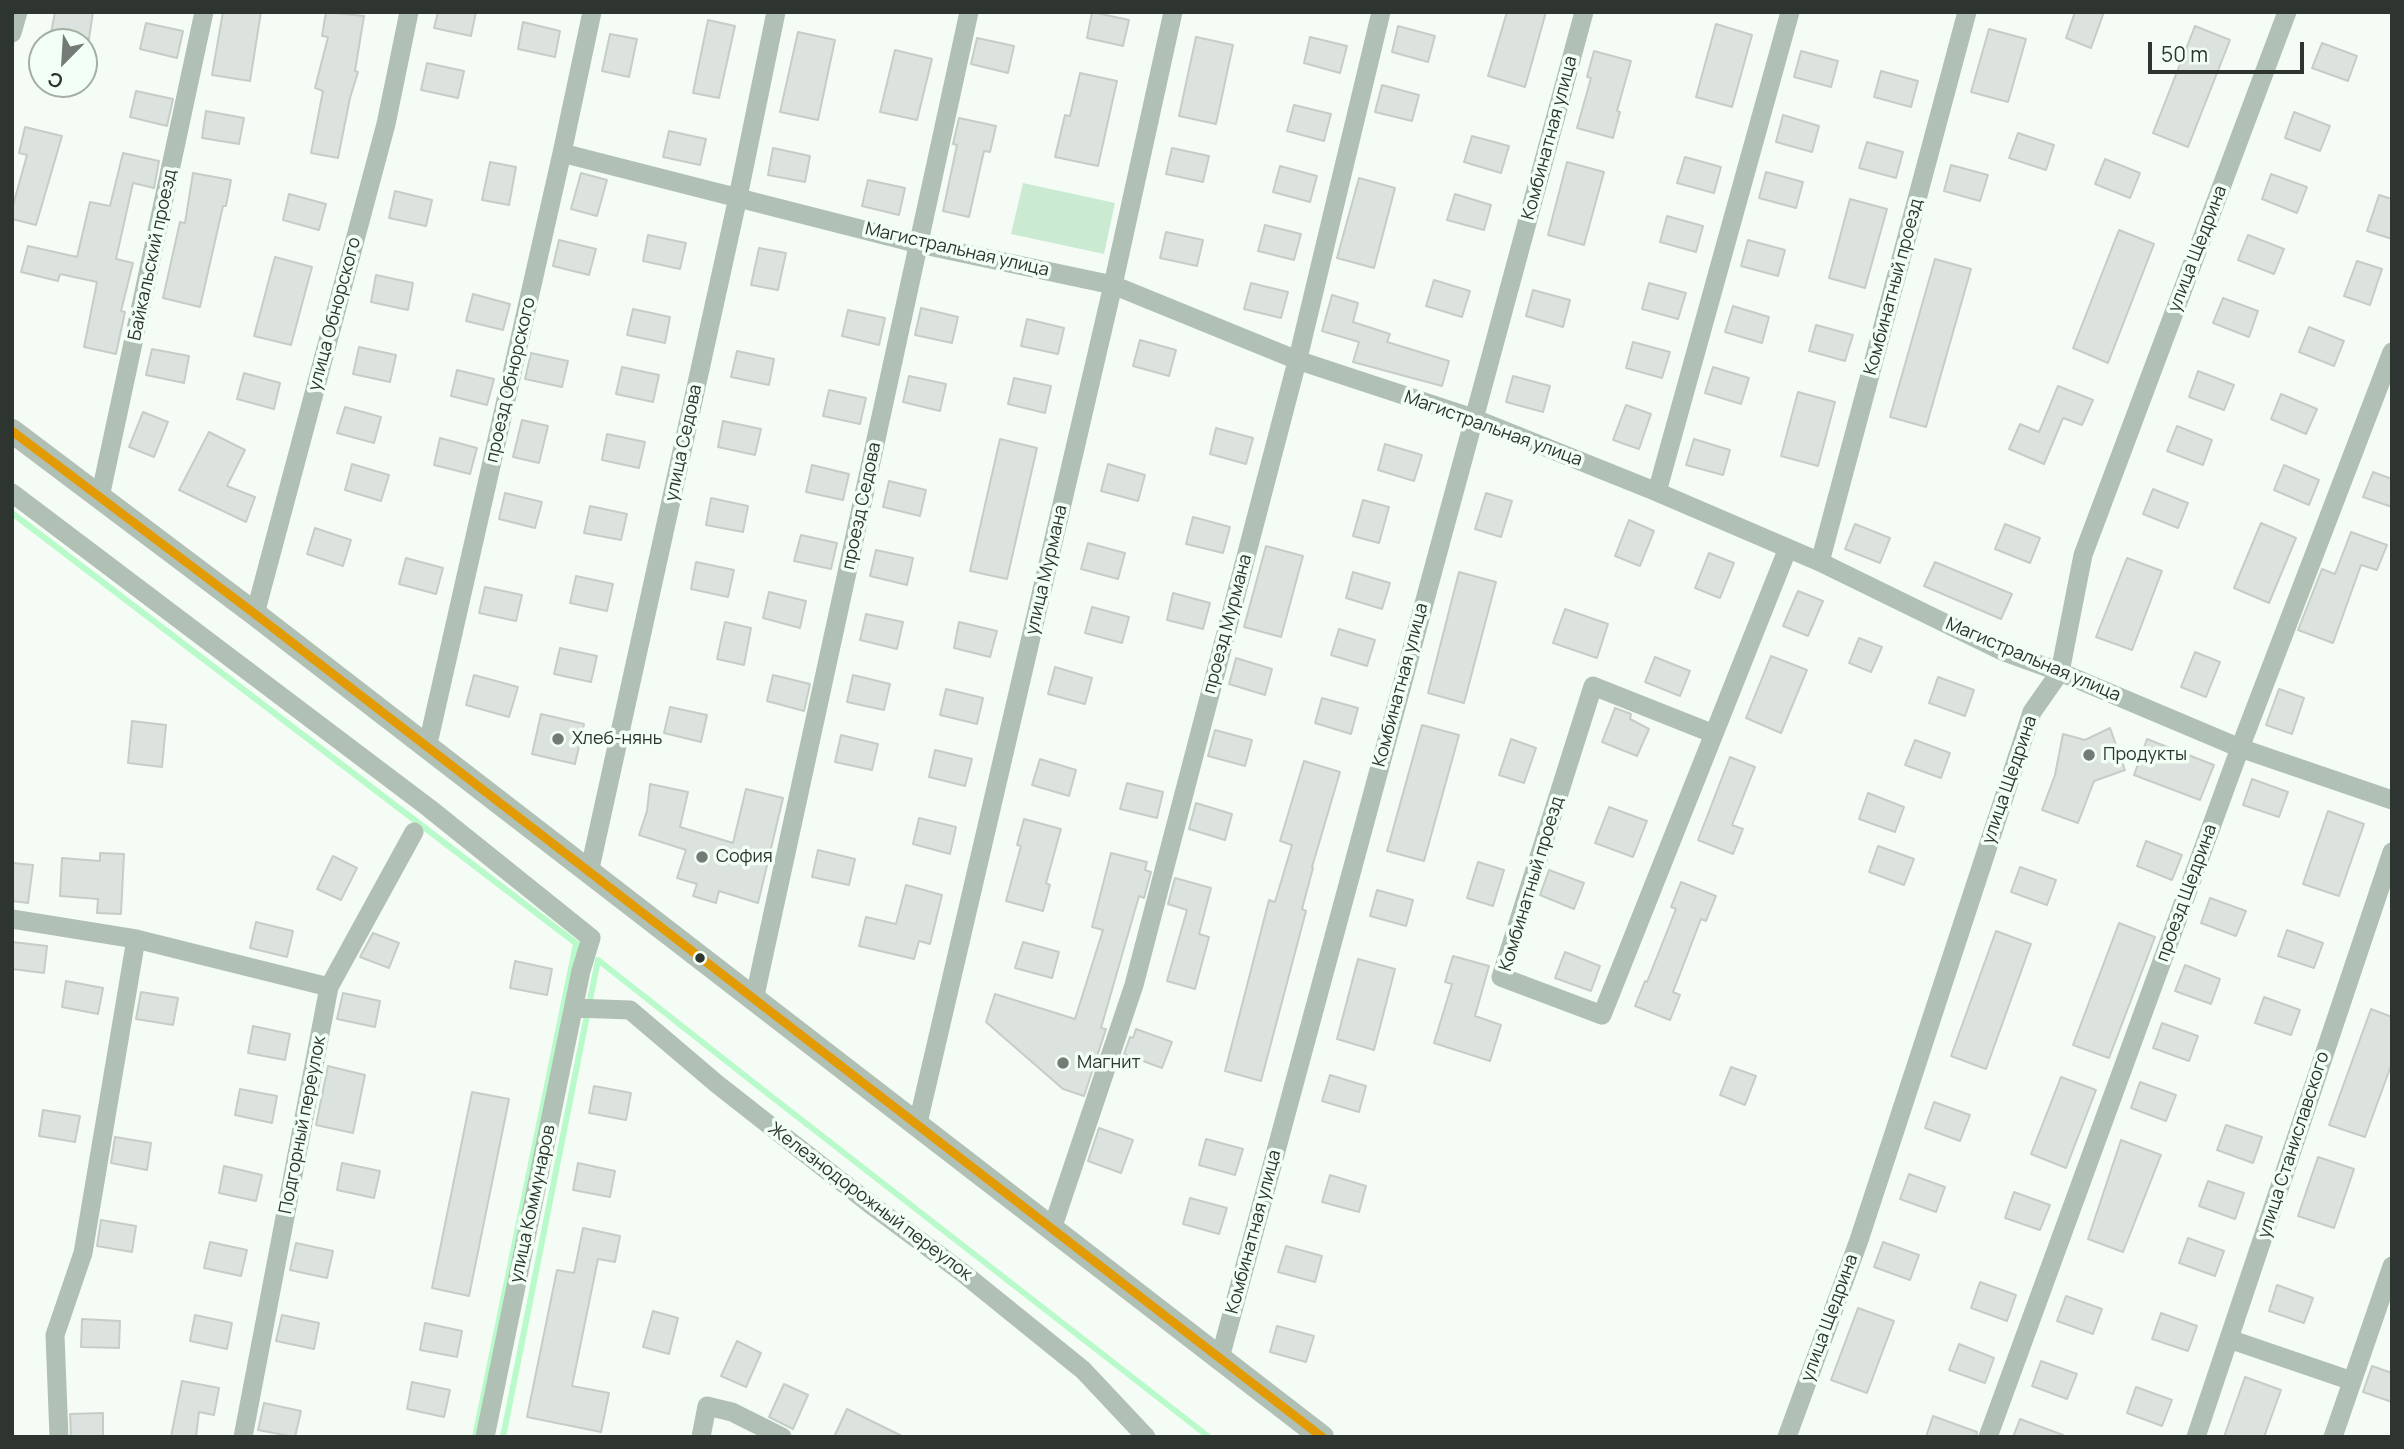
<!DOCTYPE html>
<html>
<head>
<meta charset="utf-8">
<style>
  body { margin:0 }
  #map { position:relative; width:2404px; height:1449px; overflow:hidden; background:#f5fcf6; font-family:Manrope,sans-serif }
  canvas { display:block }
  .frame { position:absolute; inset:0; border:14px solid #2e342f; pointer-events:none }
  .north { position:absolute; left:28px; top:28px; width:70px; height:70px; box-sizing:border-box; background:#f2fff4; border:2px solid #a4aea5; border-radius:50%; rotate:204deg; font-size:19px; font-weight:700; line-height:28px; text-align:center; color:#2e342f }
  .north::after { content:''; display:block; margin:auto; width:24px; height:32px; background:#747a75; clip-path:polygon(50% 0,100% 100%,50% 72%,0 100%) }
  .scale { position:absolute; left:2148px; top:42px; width:156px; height:32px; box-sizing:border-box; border:4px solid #2e342f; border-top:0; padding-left:9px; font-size:21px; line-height:24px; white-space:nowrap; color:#2e342f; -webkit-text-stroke:5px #f2fff4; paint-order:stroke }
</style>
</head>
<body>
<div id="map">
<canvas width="2404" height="1449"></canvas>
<div class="frame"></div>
<div class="north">С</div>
<div class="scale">50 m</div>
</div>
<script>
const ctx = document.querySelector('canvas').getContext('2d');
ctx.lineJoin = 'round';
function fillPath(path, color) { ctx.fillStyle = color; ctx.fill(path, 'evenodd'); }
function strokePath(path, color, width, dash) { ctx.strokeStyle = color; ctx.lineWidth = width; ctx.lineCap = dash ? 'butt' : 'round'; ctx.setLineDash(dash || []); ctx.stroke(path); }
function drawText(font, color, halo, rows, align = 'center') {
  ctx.font = font + ' Manrope,sans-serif'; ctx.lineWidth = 7; ctx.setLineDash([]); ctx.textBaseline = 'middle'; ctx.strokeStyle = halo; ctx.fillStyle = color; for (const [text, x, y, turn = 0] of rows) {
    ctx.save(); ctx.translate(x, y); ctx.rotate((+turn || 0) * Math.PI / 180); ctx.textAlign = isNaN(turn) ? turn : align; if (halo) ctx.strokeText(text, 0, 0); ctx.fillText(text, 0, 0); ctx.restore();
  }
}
const green = new Path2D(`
  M1023,183l92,20 -11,51 -93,-20z`);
const stream = new Path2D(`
  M12,513l569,434
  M475,1437l101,-493
  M503,1437l95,-477 160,126 451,351`);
const building = new Path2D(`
  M55,12h38l-4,27 -38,-6z
  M223,12h38l-11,69 -38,-6z
  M326,12l38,4 -9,55 3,1 -8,26 -12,60 -27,-5 12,-62 -8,-3 13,-51 -6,-1z
  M438,12h38l-5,24 -37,-8z
  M1092,12l37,8 -6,26 -36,-8z
  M1507,12h39l-21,75 -37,-11z
  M2075,12h29l-13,36 -25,-10z
  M708,20l27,6 -16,72 -26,-5z
  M523,22l37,9 -5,26 -37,-8z
  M146,23l37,8 -6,27 -37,-9z
  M1716,24l36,11 -20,72 -36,-10z
  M1398,26l37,10 -7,26 -36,-10z
  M2195,26l35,14 -42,107 -35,-14z
  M1989,29l37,10 -18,63 -37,-10z
  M798,32l37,8 -17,80 -38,-8z
  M610,34l27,5 -8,38 -27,-6z
  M1196,37l37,8 -17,79 -37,-8z
  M1310,37l37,9 -7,27 -36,-10z
  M977,38l37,8 -6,27 -37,-9z
  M2322,43l35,13 -9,25 -36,-13z
  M895,50l37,9 -15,61 -37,-8z
  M1594,51l37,10 -14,50 3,1 -7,26 -36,-10 14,-50 -4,-1z
  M1801,51l37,10 -7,26 -37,-10z
  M427,63l37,8 -6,27 -37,-8z
  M1881,71l37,10 -7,26 -37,-10z
  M1080,73l37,8 -19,85 -43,-9 10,-42 5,1z
  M1382,85l37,10 -7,26 -37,-9z
  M136,91l37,8 -6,27 -37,-9z
  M1294,105l37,9 -7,27 -37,-10z
  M206,111l38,7 -5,26 -37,-6z
  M2294,112l36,14 -10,25 -35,-13z
  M1783,115l36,11 -7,26 -36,-10z
  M959,118l37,8 -6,26 -6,-1 -15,66 -26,-6 14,-66 -4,-1z
  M25,127l37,9 -26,89 -24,-6v-10l15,-54 -8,-2z
  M669,131l37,8 -6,26 -37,-8z
  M2018,133l36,12 -8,25 -37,-12z
  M1472,136l37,10 -8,27 -37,-11z
  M1867,142l36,10 -7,26 -37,-10z
  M773,148l37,8 -5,26 -37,-7z
  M1172,148l37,8 -6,26 -37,-8z
  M123,153l36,8 -5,27 -21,-5 -17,76 17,4 -12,48 4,1 -9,42 -32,-7 13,-65 -37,-8 -2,7 -37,-9 7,-26 49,11 13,-55 20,4z
  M1685,157l36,10 -7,26 -37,-10z
  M2105,159l35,14 -10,25 -35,-14z
  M490,162l26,5 -7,38 -27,-5z
  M1567,162l37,10 -20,73 -36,-10z
  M1951,165l37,10 -8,26 -36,-10z
  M1280,166l37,10 -7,26 -37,-10z
  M1766,172l37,10 -7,26 -37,-10z
  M193,173l38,7 -5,26h-3l-23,101 -37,-9 17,-76 5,1z
  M581,173l26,7 -10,36 -26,-7z
  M2271,174l36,13 -10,26 -35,-14z
  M1359,178l36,10 -21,80 -37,-10z
  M868,180l37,8 -6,27 -37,-9z
  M395,191l37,9 -6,26 -37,-8z
  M289,194l37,10 -7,26 -36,-10z
  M1455,194l36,11 -7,25 -37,-10z
  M2379,195l13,4v40l-25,-8z
  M1850,199l37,10 -22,79 -36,-10z
  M1667,216l36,10 -7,26 -36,-10z
  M1265,225l36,9 -7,26 -36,-9z
  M2119,230l35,14 -46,119 -35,-15z
  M1166,232l37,8 -6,26 -37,-8z
  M648,235l38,8 -6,26 -37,-8z
  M2248,235l36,14 -10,25 -36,-14z
  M559,240l37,9 -7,26 -36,-9z
  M1748,240l37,10 -7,26 -37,-10z
  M759,248l27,5 -8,37 -27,-5z
  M275,257l37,10 -21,78 -37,-9z
  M1935,259l36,10 -45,158 -36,-10z
  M2357,261l25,8 -12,36 -26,-9z
  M376,275l37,8 -5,27 -37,-8z
  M1434,280l36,11 -8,26 -36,-11z
  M1251,283l37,9 -7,26 -37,-9z
  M1649,283l37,10 -8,26 -36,-10z
  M1533,290l37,10 -7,27 -37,-11z
  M473,294l37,10 -7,26 -37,-9z
  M1332,295l26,8 -5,19 37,12 -3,8 62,19 -7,25 -89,-24 6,-20 -37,-11z
  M2223,298l35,13 -9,26 -36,-14z
  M1733,306l36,11 -7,26 -37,-11z
  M921,308l37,9 -6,26 -37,-8z
  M633,309l37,8 -5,26 -38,-8z
  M848,310l37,8 -6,27 -37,-9z
  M1027,319l37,9 -6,26 -37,-8z
  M1816,325l37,10 -8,26 -36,-10z
  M2309,327l35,14 -10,25 -35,-14z
  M1140,340l36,10 -7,26 -36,-10z
  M1633,342l37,10 -8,26 -36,-10z
  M359,347l37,8 -6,27 -37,-8z
  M152,349l37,7 -5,27 -38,-8z
  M737,351l37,8 -5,26 -38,-8z
  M531,353l37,8 -6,26 -37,-8z
  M622,367l37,8 -6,27 -37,-8z
  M1713,367l36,11 -8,26 -36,-11z
  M457,370l37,9 -7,26 -36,-9z
  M2198,371l36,14 -10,25 -35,-13z
  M244,373l36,10 -6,26 -37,-10z
  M909,376l37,8 -6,27 -37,-9z
  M1513,376l37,10 -7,26 -37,-10z
  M1014,378l37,8 -6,27 -37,-9z
  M2058,386l35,14 -11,25 -19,-7 -19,46 -35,-15 11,-25 19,8z
  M829,390l37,8 -6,26 -37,-8z
  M1798,392l37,10 -17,64 -37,-10z
  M2281,394l36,15 -11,25 -35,-15z
  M1626,405l25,9 -12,35 -26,-9z
  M345,407l36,10 -7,26 -37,-10z
  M143,412l25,10 -14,35 -25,-10z
  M522,420l26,6 -9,37 -26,-6z
  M723,421l38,8 -6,26 -37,-8z
  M2177,426l35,14 -9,25 -36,-14z
  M1216,428l37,10 -7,26 -36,-10z
  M209,432l36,18 -18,36 28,11 -9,25 -67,-32z
  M607,434l38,8 -6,26 -37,-8z
  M440,438l37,10 -7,26 -36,-9z
  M1000,439l37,9 -30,131 -37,-8z
  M1694,439l36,11 -7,25 -37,-10z
  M1385,444l37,11 -8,26 -36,-11z
  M352,464l37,11 -8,26 -36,-11z
  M1108,464l37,11 -7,26 -37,-10z
  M812,465l37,9 -6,26 -37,-8z
  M2284,465l35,15 -10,25 -35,-15z
  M2373,472l19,7v28l-29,-10z
  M889,481l37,9 -6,26 -37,-9z
  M2153,489l35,14 -10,25 -35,-14z
  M505,493l37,9 -7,26 -36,-9z
  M1486,493l26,8 -11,36 -26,-8z
  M711,498l37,8 -5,26 -37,-7z
  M1363,500l26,7 -10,36 -26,-7z
  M590,506l37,8 -6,26 -37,-7z
  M1193,517l37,10 -7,26 -37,-9z
  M1629,520l25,11 -14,35 -25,-10z
  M2261,523l35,15 -27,65 -35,-15z
  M1855,524l35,14 -10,25 -35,-14z
  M2005,524l35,14 -10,25 -35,-14z
  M315,528l36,12 -8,26 -36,-12z
  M2351,532l36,13 -10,25 -16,-5 -28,78 -35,-13 24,-61 13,5z
  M801,535l36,8 -6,26 -37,-8z
  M1088,543l37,10 -7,26 -37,-10z
  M1266,546l37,10 -22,81 -37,-10z
  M876,550l37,8 -6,27 -37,-9z
  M1709,553l25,10 -14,35 -25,-10z
  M406,558l37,10 -7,26 -37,-10z
  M2127,558l35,13 -30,79 -36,-13z
  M696,562l38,8 -6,27 -37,-8z
  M1935,562l77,32 -11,25 -77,-33z
  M1353,572l37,11 -8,26 -36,-11z
  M1459,572l37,10 -32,121 -36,-10z
  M576,576l37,8 -6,27 -37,-8z
  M485,587l37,8 -6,26 -37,-8z
  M1798,591l25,10 -15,35 -25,-10z
  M769,592l37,9 -6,27 -37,-10z
  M1173,593l37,10 -7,26 -36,-9z
  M1092,607l37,10 -7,26 -37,-10z
  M1565,609l43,15 -11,34 -44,-15z
  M866,614l37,8 -6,27 -37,-9z
  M725,622l26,6 -7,37 -27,-6z
  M959,622l38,9 -7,26 -36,-9z
  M1339,629l36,11 -8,26 -36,-11z
  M1859,638l23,9 -11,25 -22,-9z
  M560,648l37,8 -6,26 -37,-8z
  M2195,652l25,10 -14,35 -25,-10z
  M1771,656l36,14 -26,63 -35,-15z
  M1655,657l35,14 -10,25 -35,-14z
  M1236,658l36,11 -7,26 -36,-11z
  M1055,667l37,11 -7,26 -37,-10z
  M474,675l44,12 -9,30 -43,-12z
  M773,675l37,9 -6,27 -37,-10z
  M853,675l37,9 -6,26 -37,-8z
  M1938,677l36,13 -9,26 -36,-13z
  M946,689l37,9 -6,26 -37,-9z
  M2279,689l25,9 -12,36 -26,-9z
  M1322,698l36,10 -7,26 -36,-11z
  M670,707l37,8 -6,27 -37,-9z
  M1615,708l16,6 -1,5 19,10 -12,27 -35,-14z
  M541,714l43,10 -9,40 -43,-10z
  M132,721l34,4 -4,42 -34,-4z
  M1422,725l37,10 -35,126 -37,-10z
  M2110,728l15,42 -31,11 -16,42 -36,-13 13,-35 8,-41 22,6z
  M1215,730l37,10 -7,26 -37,-10z
  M841,735l37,9 -6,26 -37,-8z
  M1511,739l25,9 -12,35 -25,-8z
  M2147,739l67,26 -14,35 -66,-25z
  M1915,740l35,13 -9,25 -36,-13z
  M935,750l37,9 -7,27 -36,-9z
  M1730,757l25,10 -23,58 11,4 -10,25 -35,-14z
  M1040,759l36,11 -7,26 -37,-11z
  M1304,761l36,11 -28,95 1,1 -11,41 4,2 -45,170 -36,-10 44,-171 6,2 17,-57 -12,-4z
  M2252,779l36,13 -9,25 -36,-12z
  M1127,783l36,9 -6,26 -37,-9z
  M650,784l38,8 -8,35 53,16 13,-54 37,9 -25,105 -39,-12 -3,12 -23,-7 4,-12 -20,-6 9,-28 -47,-15 8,-24z
  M1868,793l36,14 -9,25 -36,-13z
  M1196,803l36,11 -7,26 -36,-11z
  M1609,807l38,14 -14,36 -38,-14z
  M2328,811l36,13 -25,72 -36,-12z
  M919,818l37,9 -6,27 -37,-10z
  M1024,819l37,10 -15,54 4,2 -7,26 -37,-10 15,-55 -4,-1z
  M2146,841l36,14 -10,25 -35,-14z
  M1878,846l36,13 -10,26 -35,-13z
  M818,850l37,9 -6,26 -37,-8z
  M100,853l24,1 -3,60 -24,-1 1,-14 -38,-3 2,-38 38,3z
  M1111,853l36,9 -2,8 6,2 -7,26 -5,-2 -38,132 5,1 -22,67 -21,-7 -77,-67 9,-28 80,25 28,-89 -11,-3z
  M333,856l24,12 -16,32 -24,-11z
  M1478,862l26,8 -11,36 -26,-8z
  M12,863l21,2 -5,38 -16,-2z
  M2020,867l36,13 -9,25 -36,-13z
  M1549,870l35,13 -10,26 -34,-14z
  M1175,878l36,10 -12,46 10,3 -14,52 -28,-8 20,-71 -19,-6z
  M1681,882l35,14 -10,25 -5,-2 -28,73 7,3 -10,25 -35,-14 10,-25 2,1 29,-73 -5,-2z
  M906,885l36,10 -12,49 -11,-3 -5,18 -55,-13 7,-29 30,7z
  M1377,890l36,10 -7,26 -36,-10z
  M2210,898l36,13 -10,25 -35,-13z
  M256,922l37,9 -6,26 -37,-9z
  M2119,923l36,14 -46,121 -36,-13z
  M2287,930l36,13 -9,25 -36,-12z
  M1996,931l35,13 -45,125 -35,-13z
  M373,933l26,10 -10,25 -29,-11z
  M12,942l35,4 -3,27 -32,-4z
  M1023,942l36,10 -7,26 -37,-10z
  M1565,952l35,14 -9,25 -36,-13z
  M1453,956l36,10 -14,50 26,9 -11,36 -56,-18 18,-59 -7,-2z
  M1358,959l37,10 -21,81 -37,-11z
  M515,961l37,8 -5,26 -37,-7z
  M2185,965l35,14 -9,25 -36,-13z
  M66,981l37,7 -5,26 -36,-7z
  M141,992l37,6 -5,27 -37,-6z
  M343,993l37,8 -5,26 -38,-8z
  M2264,997l36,13 -9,25 -36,-12z
  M2371,1009l21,8v46l-27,74 -36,-12z
  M2162,1023l36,13 -9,25 -36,-13z
  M253,1026l37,8 -5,26 -37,-7z
  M1136,1029l36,13 -10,26 -38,-14 6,-17 3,1z
  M328,1066l37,9 -12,58 -37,-8z
  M1731,1067l25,9 -11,29 -25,-10z
  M1330,1075l36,11 -7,26 -37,-11z
  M2061,1077l35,13 -30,78 -35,-14z
  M2140,1082l36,13 -10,26 -35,-13z
  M594,1086l37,7 -5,27 -37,-7z
  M240,1089l37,7 -5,27 -37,-8z
  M472,1092l37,7 -40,197 -37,-8z
  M1934,1102l36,13 -10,26 -35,-13z
  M43,1110l37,6 -5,26 -36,-6z
  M2226,1125l36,12 -9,26 -36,-13z
  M1099,1128l34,12 -12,33 -33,-12z
  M115,1137l36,6 -4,27 -36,-7z
  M1206,1139l37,10 -8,26 -36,-10z
  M2121,1140l40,15 -38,97 -35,-13z
  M2318,1157l36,12 -20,59 -36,-12z
  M342,1163l38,8 -6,27 -37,-8z
  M578,1163l37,8 -5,26 -37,-7z
  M224,1166l38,9 -6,26 -37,-8z
  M1909,1174l36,13 -9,25 -36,-13z
  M1330,1175l36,11 -7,26 -37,-10z
  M2208,1181l36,12 -9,26 -36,-13z
  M2014,1192l36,13 -10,25 -35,-12z
  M1190,1198l37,10 -8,26 -36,-10z
  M101,1220l35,6 -4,26 -35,-6z
  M583,1228l37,8 -5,26 -17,-3 -26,127 37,7 -8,39 -74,-15 30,-147 17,3z
  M2188,1238l36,13 -9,25 -36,-13z
  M210,1242l37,8 -6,26 -37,-8z
  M1883,1242l36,13 -9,25 -36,-13z
  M296,1243l37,8 -6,27 -37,-8z
  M1286,1246l36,10 -7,26 -37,-10z
  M1980,1282l36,13 -9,26 -36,-13z
  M2277,1285l36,13 -9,25 -35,-12z
  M2066,1296l36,13 -9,25 -36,-13z
  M1858,1308l36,13 -27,72 -36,-13z
  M653,1311l25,7 -9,36 -26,-7z
  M2161,1313l36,13 -9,25 -36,-12z
  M195,1315l37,8 -5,26 -37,-8z
  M282,1315l37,8 -5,26 -38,-8z
  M82,1319l38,2 -1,27 -38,-1z
  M425,1323l37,8 -5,26 -37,-7z
  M1277,1326l37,10 -8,26 -36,-10z
  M737,1341l24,12 -15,34 -25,-11z
  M1959,1344l35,14 -9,25 -36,-13z
  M2041,1361l36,13 -10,25 -35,-13z
  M2372,1366l20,7v29l-29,-10z
  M2245,1377l36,13 -17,47h-40z
  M182,1381l37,7 -5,27 -15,-3 -3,25h-25z
  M412,1382l38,8 -6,27 -37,-8z
  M784,1384l24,11 -15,34 -24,-12z
  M2136,1387l36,13 -10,26 -35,-13z
  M264,1403l37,8 -6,26 -37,-7z
  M847,1409l57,28h-70z
  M103,1413v24h-32l-1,-23z
  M1933,1416l44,16 -1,5h-50z
  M2020,1419l43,16v2h-50z`);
const minor = new Path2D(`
  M12,33l6,-21
  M562,153l357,91 194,41 184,75 176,58 184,74 163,70 182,89 58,21 180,76 152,52
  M1657,492l133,-480
  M12,493l417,315 162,130 -10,33 -96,466
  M100,497l104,-485
  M1820,562l147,-550
  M255,614l131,-490 23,-112
  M1714,734l-121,-48 -92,291 101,38 186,-467
  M427,748l135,-595 30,-141
  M589,873l149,-676 38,-185
  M12,919l124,20 193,48
  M754,1000l215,-988
  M574,1008l56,2 87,74 153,120 93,69 120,97 63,67
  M917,1127l196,-842 60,-273
  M1052,1229l82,-244 166,-635 81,-338
  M2229,1339l123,42
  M1220,1358l364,-1346
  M59,1437l-4,-102 28,-82 53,-314
  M243,1437l86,-450 85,-155
  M701,1437l6,-31 25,6 50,25
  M1787,1437l72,-197 173,-528 28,-40 23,-117 204,-543
  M1988,1437l252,-689 152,-396
  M2196,1437l196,-585
  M2333,1437l59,-171`);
const tertiary = new Path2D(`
  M12,431l243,183 1067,823`);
const bus1 = new Path2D(`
  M12,431l243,183 1067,823`);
const markers = [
  [558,739,7,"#747a75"],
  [2089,755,7,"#747a75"],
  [702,857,7,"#747a75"],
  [700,958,6,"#2e342f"],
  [1063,1063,7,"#747a75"]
];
const streetNames = [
  ["Комбинатная улица",1550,138,-75],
  ["улица Щедрина",2198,249,-69],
  ["Магистральная улица",957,250,13],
  ["Байкальский проезд",153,255,-78],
  ["Комбинатный проезд",1894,287,-75],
  ["улица Обнорского",335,314,-75],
  ["проезд Обнорского",511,380,-77],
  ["Магистральная улица",1493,429,20],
  ["улица Седова",684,443,-78],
  ["проезд Седова",862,506,-78],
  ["улица Мурмана",1047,570,-77],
  ["проезд Мурмана",1228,624,-75],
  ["Магистральная улица",2033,660,23],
  ["Комбинатная улица",1401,685,-75],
  ["улица Щедрина",2010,780,-71],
  ["Комбинатный проезд",1532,884,-73],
  ["проезд Щедрина",2187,893,-70],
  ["Подгорный переулок",303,1125,-79],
  ["улица Станиславского",2294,1145,-72],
  ["Железнодорожный переулок",870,1202,37],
  ["улица Коммунаров",533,1204,-78],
  ["Комбинатная улица",1254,1232,-75],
  ["улица Щедрина",1830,1318,-70]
];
const poiNames = [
  ["Хлеб-нянь",572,739],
  ["Продукты",2103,755],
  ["София",716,857],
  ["Магнит",1077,1063]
];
fillPath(green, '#cbead2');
strokePath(stream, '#b8fac9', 6);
fillPath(building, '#dce2dd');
strokePath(building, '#c6cdc7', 2);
strokePath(minor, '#b0c0b5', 19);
strokePath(tertiary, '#b0c0b5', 24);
strokePath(bus1, '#e39b05', 9);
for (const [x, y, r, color] of markers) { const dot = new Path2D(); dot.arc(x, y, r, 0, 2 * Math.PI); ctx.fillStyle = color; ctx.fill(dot); strokePath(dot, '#f2fff4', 2.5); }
drawText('18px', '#2e342f', '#f2fff4', streetNames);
drawText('18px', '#2e342f', '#f2fff4', poiNames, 'left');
</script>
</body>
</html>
